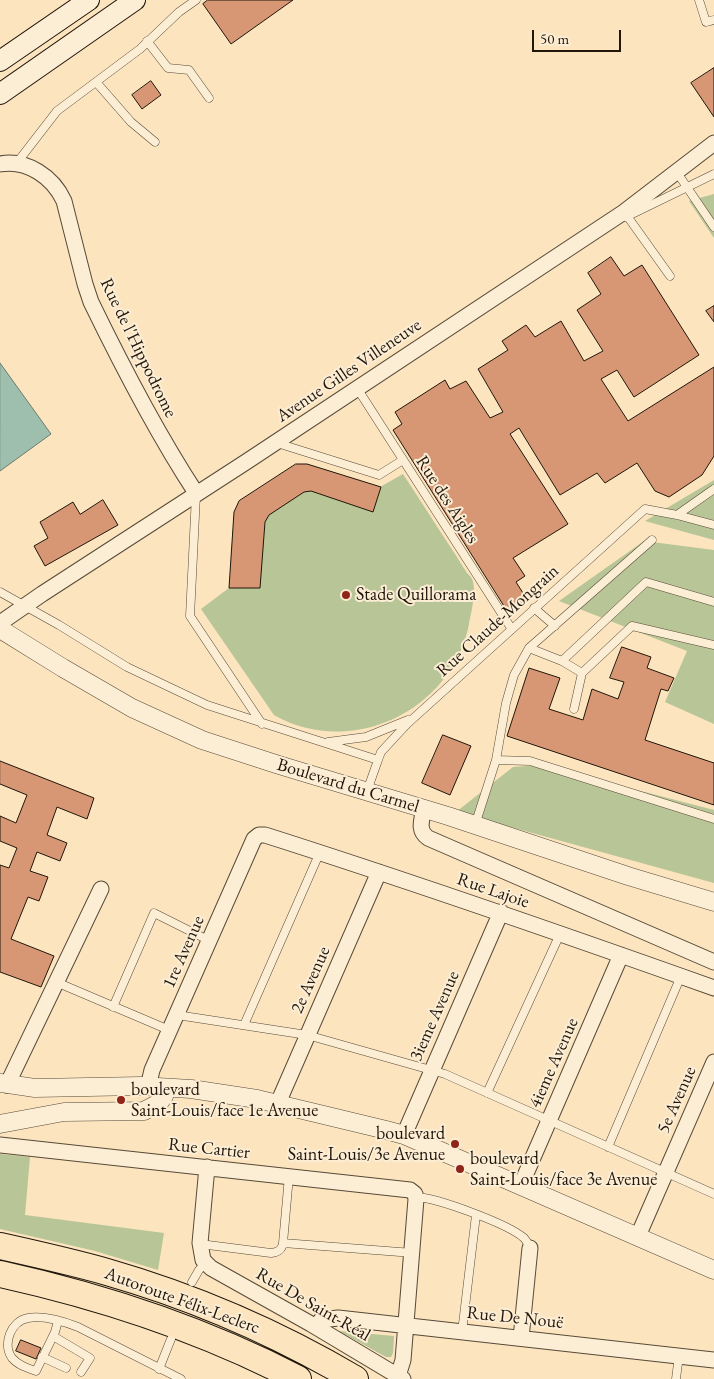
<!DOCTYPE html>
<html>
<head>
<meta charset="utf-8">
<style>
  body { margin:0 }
  #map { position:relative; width:714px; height:1379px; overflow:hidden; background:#fbe4be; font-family:"EB Garamond",serif }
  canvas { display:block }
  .scale { position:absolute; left:532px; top:30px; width:89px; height:22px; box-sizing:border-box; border:2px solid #20160a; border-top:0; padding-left:6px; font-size:15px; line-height:18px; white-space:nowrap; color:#20160a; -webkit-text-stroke:4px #fcedd5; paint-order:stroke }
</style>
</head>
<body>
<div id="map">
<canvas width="714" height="1379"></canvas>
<div class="scale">50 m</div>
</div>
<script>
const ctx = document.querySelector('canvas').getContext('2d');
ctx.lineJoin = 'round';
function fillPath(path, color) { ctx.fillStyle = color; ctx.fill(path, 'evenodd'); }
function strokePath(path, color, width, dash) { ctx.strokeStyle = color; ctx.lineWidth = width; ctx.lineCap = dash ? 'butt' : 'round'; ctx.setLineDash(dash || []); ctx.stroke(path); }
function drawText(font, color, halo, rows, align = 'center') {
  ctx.font = font + ' "EB Garamond",serif'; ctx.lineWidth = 4; ctx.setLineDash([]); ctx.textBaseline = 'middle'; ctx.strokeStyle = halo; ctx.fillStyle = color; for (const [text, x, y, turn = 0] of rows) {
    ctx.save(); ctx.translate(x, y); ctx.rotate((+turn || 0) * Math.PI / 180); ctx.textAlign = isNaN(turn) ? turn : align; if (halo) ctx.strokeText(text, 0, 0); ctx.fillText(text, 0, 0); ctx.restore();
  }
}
const green = new Path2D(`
  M714,194v44l-25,-37z
  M296,464h11l73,23 23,-13c17,26 33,51 50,77 5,7 9,15 14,22 2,2 4,4 5,6 5,11 -1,34 -3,45 -17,87 -118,135 -195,91l-73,-106 28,-21 5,-76z
  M714,480v60l-69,-19z
  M644,541l70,9v174l-49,-22 22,-51 -128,-50z
  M541,765l173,45v73l-258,-71 57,-45z
  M0,1154l30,3 -5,58 139,18 -6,37 -63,-19 -95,-22z
  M339,1331l55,5 -1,17 -2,4h-5z`);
const water = new Path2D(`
  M0,363l51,71 -51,37z`);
const building = new Path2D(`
  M208,0h85l-62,44 -28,-40z
  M714,68v49l-23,-34z
  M151,81l10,14 -19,14 -10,-14z
  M611,257l13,19 18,-11 57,90 -65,42 -17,-27 -16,9 27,42 86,-54v89l-12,19 -33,22 -14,-6 -18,-28 -32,20 -8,-10 -37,22 -41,-67 -9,6 58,90 -55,34 12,18 -9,6 12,19 -19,13 -116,-184 9,-6 -7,-12 50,-32 5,9 16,-8 24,37 13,-6 -25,-43 30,-19 -6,-9 24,-16 9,12 26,-16 23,40 19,-10 -26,-41 24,-16 -13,-21z
  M714,306v16l-8,-11z
  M296,464h11l74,23 -8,25 -62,-21 -7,1 -35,23 -4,7 -5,66h-31l5,-76 5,-11z
  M103,500l15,25 -73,41 -11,-20 14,-8 -8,-16 33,-20 7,12z
  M622,647l29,10 -4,11 27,10 -6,13 -7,-2 -16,51 69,23v42l-207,-69 22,-68 31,10 -11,31 34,11 9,-31 26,10 6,-17 -14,-4z
  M443,735l28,11 -21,49 -28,-12z
  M0,761l94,37 -7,21 -30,-12 -10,28 20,8 -7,18 -23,-9 -7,19 18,6 -9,24 -11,-4 -17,42 43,17 -13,31 -41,-15v-107l9,3 8,-20 -17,-7v-25l16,7 11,-28 -27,-11z
  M21,1340l20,8 -5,11 -20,-8z`);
const service = new Path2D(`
  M699,0l7,22 8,-2
  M147,41l21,27 21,2 20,28
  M96,82l35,40 24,20
  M16,164l41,-53 83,-62 39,-37 17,-12
  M676,171l38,56
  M625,213l45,63
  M626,217l88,-43
  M357,388l154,240
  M277,443l102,32 24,-15
  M196,495l-6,121 72,108
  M677,515l37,-26
  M0,592l59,33 68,42 80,38 171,55 -11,31
  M534,608l21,18
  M529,648l33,13 20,12 50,-47 82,19
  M562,661l84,-79 68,20
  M574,709l8,-36
  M328,742l38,-5 42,-17
  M378,760l3,-8 26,-28 238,-215 32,6 37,10
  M496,760l10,-57 8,-28 15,-27 123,-108
  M475,825l21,-65 34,1 184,58
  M56,982l113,48
  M113,1007l41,-94 56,28
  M177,1015l130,20 138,39 269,120
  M244,1025l76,-173
  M487,1093l73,-159
  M608,1147l73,-171
  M289,1176l-6,67 130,10
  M416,1197c22,1 92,27 108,41 3,3 4,6 6,10
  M200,1244l71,9c7,-1 11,-3 12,-10
  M192,1282l7,-12 6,-7
  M58,1321l-3,11 -19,39c-9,-3 -18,-6 -24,-13 -10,-14 -1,-37 16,-40 15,-3 35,3 50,9l103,52
  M462,1332l14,-117
  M53,1336l37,22 -9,14
  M42,1357l24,11
  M159,1369l12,-30
  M676,1379l3,-24`);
const minor = new Path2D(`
  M0,164c27,-5 53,13 64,37l21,83 6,18c32,66 65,130 105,191
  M0,623l42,-29 204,-132 378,-250 90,-69
  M424,809c-2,11 -7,21 4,29l286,124
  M7,1085l94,-196
  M148,1087l4,-17 102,-231 5,-4h6c151,48 300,100 449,153
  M278,1103l101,-231
  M404,1135l97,-223
  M0,1145l410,45 5,4 1,5 -13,161 -5,16
  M207,1167l-7,76 3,17 8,8 100,56 92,55
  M521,1185l100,-230
  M638,1236l76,-174
  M316,1327l5,-7 17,-2 376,42
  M521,1338l9,-90`);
const tertiary = new Path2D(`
  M0,629l63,39 69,40 70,32 77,25 169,51 180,60 86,26
  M0,1083l35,5 106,-2 50,3 66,10 129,31 18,5 310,135
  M0,1124l64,-12 80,-1 15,-8 5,-7 2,-8`);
const secondary = new Path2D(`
  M0,61l89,-61
  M0,94l135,-94`);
const motorway = new Path2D(`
  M0,1246c36,8 72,16 107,26 87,25 170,61 248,107
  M0,1274c104,23 204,56 298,105`);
const markers = [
  [346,595,5,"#8f2418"],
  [121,1100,5,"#8f2418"],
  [455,1144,5,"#8f2418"],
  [460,1169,5,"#8f2418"]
];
const streetNames = [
  ["Rue de l'Hippodrome",138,348,64],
  ["Avenue Gilles Villeneuve",349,371,-34],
  ["Rue des Aigles",447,500,57],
  ["Rue Claude-Mongrain",498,621,-42],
  ["Boulevard du Carmel",348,786,17],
  ["Rue Lajoie",493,891,19],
  ["1re Avenue",184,952,-66],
  ["2e Avenue",311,980,-66],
  ["3ieme Avenue",435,1016,-66],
  ["4ieme Avenue",554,1063,-66],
  ["5e Avenue",677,1100,-66],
  ["Rue Cartier",209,1149,6],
  ["Autoroute Félix-Leclerc",182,1301,20],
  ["Rue De Saint-Réal",313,1305,30],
  ["Rue De Nouë",515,1318,6]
];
const poiNames = [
  ["Stade Quillorama",356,595],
  ["boulevard",131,1090],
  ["Saint-Louis/face 1e Avenue",131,1111],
  ["boulevard",445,1134,"right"],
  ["Saint-Louis/3e Avenue",445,1155,"right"],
  ["boulevard",470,1159],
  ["Saint-Louis/face 3e Avenue",470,1180]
];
fillPath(green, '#b8c596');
fillPath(water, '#9fbfae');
strokePath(water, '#6c7b6c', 1);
fillPath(building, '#d79775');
strokePath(building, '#20160a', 1);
strokePath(service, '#574a37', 9);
strokePath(minor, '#574a37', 17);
strokePath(tertiary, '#574a37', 19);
strokePath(secondary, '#20160a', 22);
strokePath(motorway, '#20160a', 28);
strokePath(service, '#fcedd5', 8);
strokePath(minor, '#fcedd5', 15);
strokePath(tertiary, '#fcedd5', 18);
strokePath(secondary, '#fcedd5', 20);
strokePath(motorway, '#fbe4be', 26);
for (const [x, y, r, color] of markers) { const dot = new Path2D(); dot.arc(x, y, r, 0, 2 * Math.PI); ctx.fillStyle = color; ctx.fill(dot); strokePath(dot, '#fcedd5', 2); }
drawText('18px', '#20160a', '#fcedd5', streetNames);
drawText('18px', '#20160a', '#fcedd5', poiNames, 'left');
</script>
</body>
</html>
